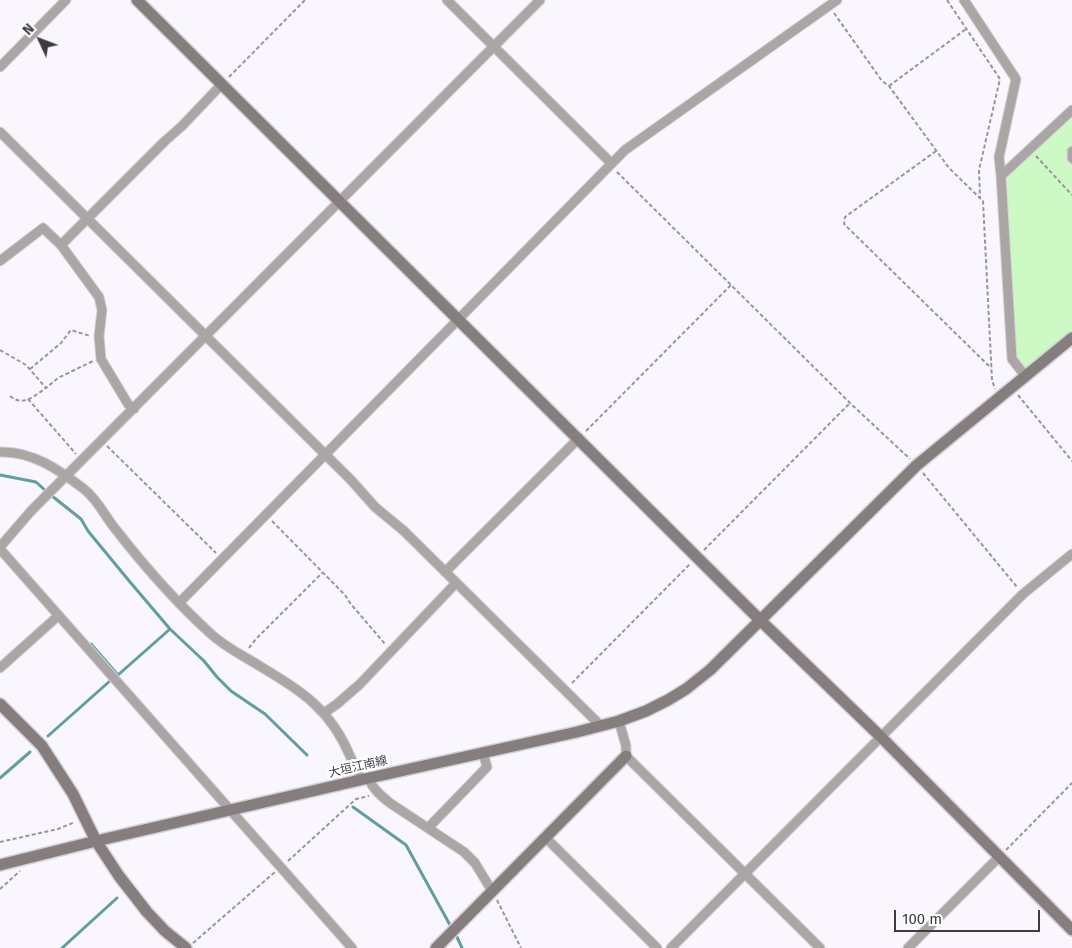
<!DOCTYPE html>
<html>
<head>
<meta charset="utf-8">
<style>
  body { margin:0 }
  #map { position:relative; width:1072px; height:948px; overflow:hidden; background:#f9f6fe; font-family:"Fira Sans",sans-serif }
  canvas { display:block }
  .north { position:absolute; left:15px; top:15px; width:50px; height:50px; -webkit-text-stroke:4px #fff; paint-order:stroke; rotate:313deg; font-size:14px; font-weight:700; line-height:20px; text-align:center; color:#3d3b40 }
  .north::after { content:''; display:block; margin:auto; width:18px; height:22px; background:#3d3b40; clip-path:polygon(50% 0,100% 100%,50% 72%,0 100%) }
  .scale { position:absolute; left:894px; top:910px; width:146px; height:22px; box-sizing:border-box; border:2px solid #3d3b40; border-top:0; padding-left:6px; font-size:15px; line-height:18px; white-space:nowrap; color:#3d3b40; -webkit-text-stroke:4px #fff; paint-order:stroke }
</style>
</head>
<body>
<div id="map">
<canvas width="1072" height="948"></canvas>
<div class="north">N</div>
<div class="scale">100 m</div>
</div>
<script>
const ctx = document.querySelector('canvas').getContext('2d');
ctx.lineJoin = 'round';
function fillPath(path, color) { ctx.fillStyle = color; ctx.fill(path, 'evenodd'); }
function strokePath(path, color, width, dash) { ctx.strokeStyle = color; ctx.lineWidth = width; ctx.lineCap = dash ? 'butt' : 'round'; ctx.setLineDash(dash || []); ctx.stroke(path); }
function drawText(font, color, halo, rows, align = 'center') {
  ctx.font = font + ' "Fira Sans","Noto Sans JP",sans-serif'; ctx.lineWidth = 5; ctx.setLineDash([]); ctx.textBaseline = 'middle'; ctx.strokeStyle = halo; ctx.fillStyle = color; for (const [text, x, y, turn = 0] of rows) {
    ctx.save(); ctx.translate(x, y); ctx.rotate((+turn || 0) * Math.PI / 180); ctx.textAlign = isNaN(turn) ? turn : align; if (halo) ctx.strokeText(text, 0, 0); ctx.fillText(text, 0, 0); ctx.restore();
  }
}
const green = new Path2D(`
  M1072,116v215l-43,37 -6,-1 -7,-9 -11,-170 2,-13z`);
const stream = new Path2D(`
  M0,475l36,7 11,10
  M52,496l29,23 7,12 42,51 40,47 34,32 13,16 14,14 34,23 42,41
  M91,644l27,31 52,-46
  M48,736l63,-56
  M0,778l30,-26
  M353,807l53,38 44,80
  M456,935l6,13
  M62,948l55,-50`);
const path = new Path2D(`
  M947,0l53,79 -21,91 1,28
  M834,13l48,68 7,5 60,82 34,33 9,179 3,9
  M229,77l76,-77
  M889,86l77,-57
  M936,151l-91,66 -1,7 147,144
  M1036,156l36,39
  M617,172l233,231 60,56
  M0,350l26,15 20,23 12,-10 35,-17
  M30,369l31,-26 10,-13 19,6
  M1018,395l54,66
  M10,396c13,11 24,0 36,-8
  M28,399l48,55
  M586,431l146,-147
  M107,446l109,107
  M923,473l94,114
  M272,521l73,74 5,8 35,41
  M704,550l146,-147
  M249,648l7,-9 66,-66
  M572,683l118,-119
  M0,842l58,-13 17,-7
  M1006,850l66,-67
  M288,861l68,-62 13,-3
  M0,889l20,-18
  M497,900l24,48
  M193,943l82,-71`);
const lane = new Path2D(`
  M1072,149l-2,1v9l2,2`);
const street = new Path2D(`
  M447,0l164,163
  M964,0l52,79 -17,78 2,19
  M0,67l66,-67
  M0,132l351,348 24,27 29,24 197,195
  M61,245l104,-104 17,-15 40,-42
  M0,261l43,-33 18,17 38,52 3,13 -3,26 2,23 27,45 6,5
  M1026,377l-14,-18 -11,-183 71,-66
  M0,452c33,-1 59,18 84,37 15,12 21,28 33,42 28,36 60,72 94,103 14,13 31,21 47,31 43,26 72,43 92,91 4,8 8,15 10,24
  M0,547l31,-36 509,-511
  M0,549l352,399
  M445,572l134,-134
  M179,603l446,-453 212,-150
  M0,668l58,-52
  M324,713l13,-9 23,-20 96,-101
  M619,721l7,25v10l194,192
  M368,778c5,11 12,17 22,25l74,49 11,11 17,28
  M428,828l59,-61 -4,-14
  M546,838l111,110
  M671,948l352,-354 49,-40
  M908,948l91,-91`);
const secondary = new Path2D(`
  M137,0l624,621 120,116 191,193
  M0,704l42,42 31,48 23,47 23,35 28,36 18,19 21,17
  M0,865l96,-24 264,-61 217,-48 42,-11 27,-10 22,-11 18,-11 24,-19 207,-205 155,-127
  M436,948l190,-192`);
const streetNames = [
  ["大垣江南線",358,767,-13]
];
fillPath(green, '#cdf9c5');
strokePath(stream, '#609ea0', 3);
strokePath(lane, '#d3d1d8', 7);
strokePath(street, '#d3d1d8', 11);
strokePath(secondary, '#d3d1d8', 14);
strokePath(path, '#98969c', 2, [4, 2.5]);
strokePath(lane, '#aba5a5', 4.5);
strokePath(street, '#aba5a5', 9);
strokePath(secondary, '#867e7e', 11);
drawText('12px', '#3d3b40', '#fff', streetNames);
</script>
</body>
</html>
